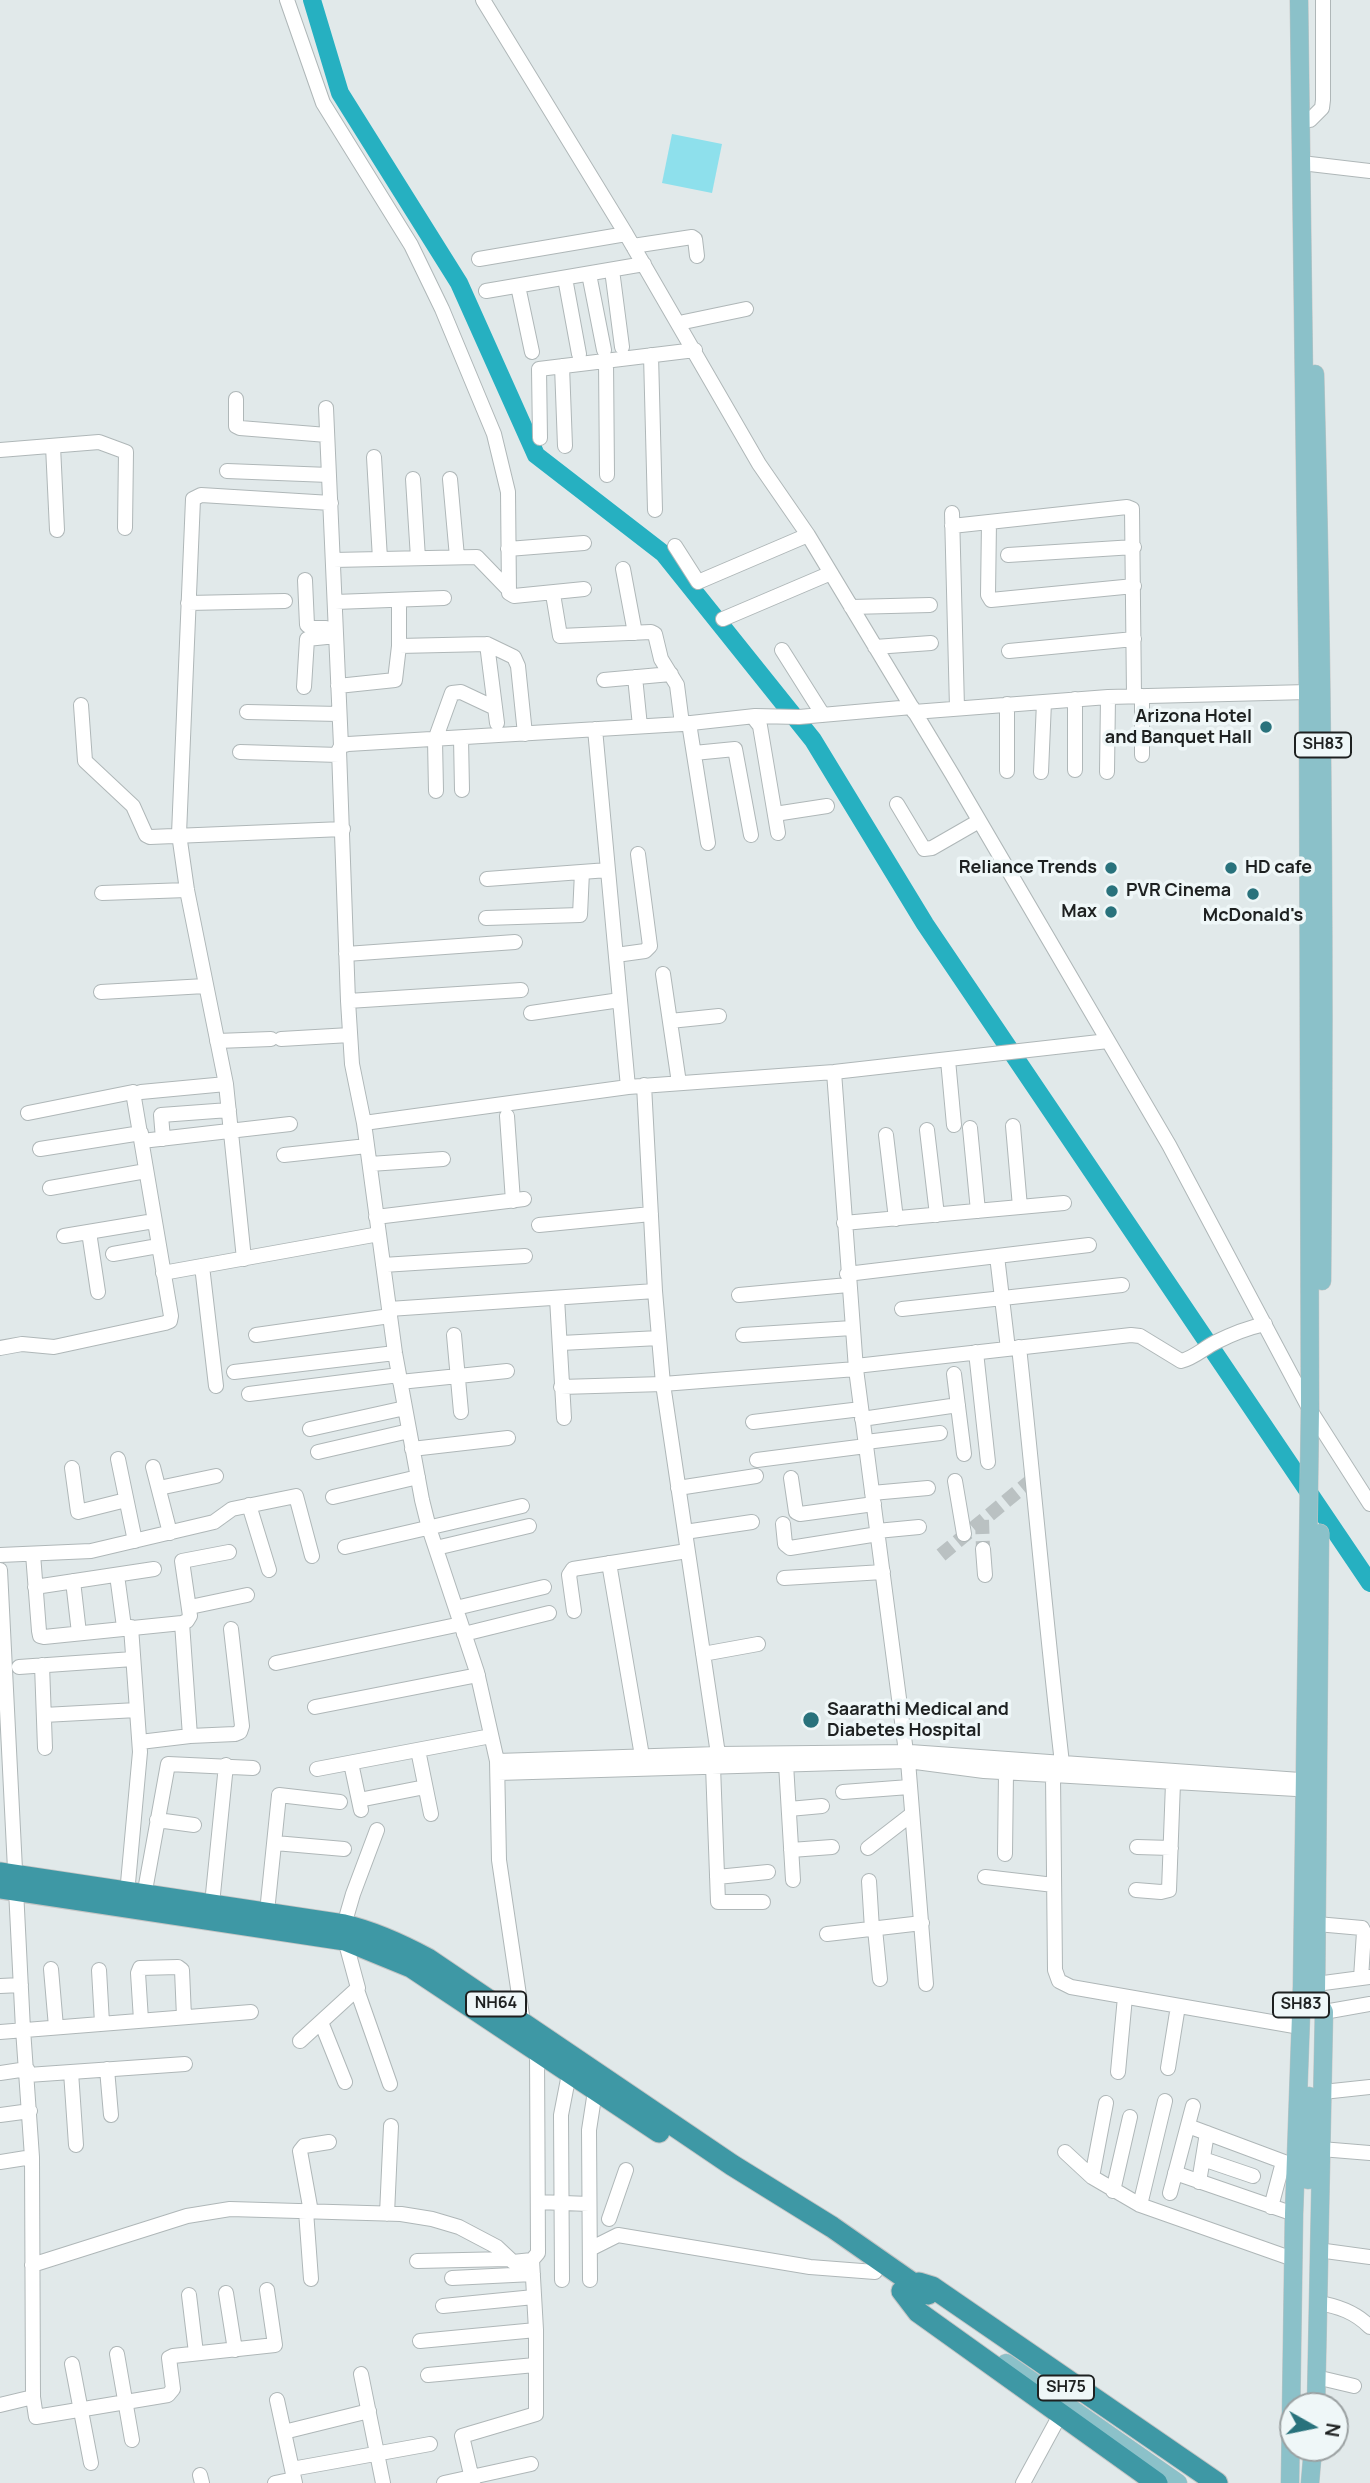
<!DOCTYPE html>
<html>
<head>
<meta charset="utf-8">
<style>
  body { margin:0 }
  #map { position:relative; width:1370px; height:2483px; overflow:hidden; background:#e1e9ea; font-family:Manrope,sans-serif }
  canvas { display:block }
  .north { position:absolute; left:1279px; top:2392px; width:70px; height:70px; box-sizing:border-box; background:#eff7f8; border:2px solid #9ba1a2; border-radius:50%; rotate:99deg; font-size:19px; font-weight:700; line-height:28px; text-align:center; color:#1e2121 }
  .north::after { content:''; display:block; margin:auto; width:24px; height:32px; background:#29727c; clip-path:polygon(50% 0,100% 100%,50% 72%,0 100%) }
</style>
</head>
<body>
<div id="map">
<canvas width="1370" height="2483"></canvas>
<div class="north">N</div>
</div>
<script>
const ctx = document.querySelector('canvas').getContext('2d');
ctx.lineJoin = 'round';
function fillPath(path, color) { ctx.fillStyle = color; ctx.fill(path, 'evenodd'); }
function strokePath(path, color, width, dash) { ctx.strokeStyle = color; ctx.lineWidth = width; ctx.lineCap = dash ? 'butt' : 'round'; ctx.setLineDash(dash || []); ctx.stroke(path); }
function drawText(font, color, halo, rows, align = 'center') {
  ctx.font = font + ' Manrope,sans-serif'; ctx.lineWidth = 7; ctx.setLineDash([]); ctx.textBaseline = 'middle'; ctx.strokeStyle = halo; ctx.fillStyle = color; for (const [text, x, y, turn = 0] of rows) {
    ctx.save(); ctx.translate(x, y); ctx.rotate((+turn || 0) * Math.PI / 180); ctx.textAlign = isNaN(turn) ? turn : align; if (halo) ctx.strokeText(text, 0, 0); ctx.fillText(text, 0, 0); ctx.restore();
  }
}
const green = new Path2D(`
  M672,134l50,10 -10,49 -50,-10z`);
const river = new Path2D(`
  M312,0l28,93 119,190 77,172 128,99 149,186 112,184 445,659`);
const minorTunnel = new Path2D(`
  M982,1520l1,29
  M941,1555l93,-77`);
const minor = new Path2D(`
  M287,0l36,103 88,142 31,64 52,125 14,58 1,101 5,3 70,-7
  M483,0l143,234 133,230 49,71 144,239 217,371 141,265 60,94
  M1310,120l12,-12 1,-8v-100
  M1310,164l60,7
  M633,246l59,-9 3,2 2,17
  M479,259l147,-25
  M612,270l10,77
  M589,274l15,76
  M565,278l14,76
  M518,286l14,66
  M486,291l158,-27
  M679,323l67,-14
  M651,355l4,155
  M606,361l1,114
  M562,366l3,80
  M236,399v27l4,2 87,7
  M326,408l15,338
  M540,438l-1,-69 156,-19
  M53,446l4,84
  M0,450l99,-8 27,10 -1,76
  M374,457l6,102
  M227,471l102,4
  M413,479l5,79
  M450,479l7,78
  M952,513l5,195
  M989,522l-1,73 3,5 143,-14
  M952,526l175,-19 5,2 2,187
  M675,546l23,36 110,-47
  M508,549l76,-6
  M1008,555l126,-8
  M333,560l144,-3 31,32
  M623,569l12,64
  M305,580l2,45 4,3h15
  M553,594l7,42 91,-4 4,2 6,25 16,26 5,39
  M335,602l109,-4
  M188,603l97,-2
  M851,607l79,-2
  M723,619l108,-46
  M487,644l10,79
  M399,646l88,-2 27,13 4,9 7,68
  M875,647l56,-4
  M782,650l41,65
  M1009,651l125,-12
  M635,677l5,49
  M604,680l67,-6
  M338,686l57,-6 4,-34v-46
  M304,687l3,-48 29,-3
  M1142,696v59
  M81,705l4,56 48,45 13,29 4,2 193,-8
  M247,712l92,2
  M914,712l194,-15 200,-5
  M753,717l7,9 18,107
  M689,723l19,120
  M595,729l33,358
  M461,738l1,52
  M240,752l99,3
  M694,753l41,-4 16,86
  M1075,770v-71
  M1007,771v-67
  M1041,772l3,-70
  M1107,772l1,-75
  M436,791l-1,-51 17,-47 9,-1 34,16
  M897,804l27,45 8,-1 47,-27
  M775,814l52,-8
  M487,879l121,-9
  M102,893l85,-3
  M486,918l94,-3 2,-43
  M346,954l169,-12
  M616,955l29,-4 5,-5 -12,-92
  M663,974l16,109
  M101,992l104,-6
  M348,1001l173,-11
  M531,1013l89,-13
  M670,1021l49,-5
  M281,1039l69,-4
  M217,1041l54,-2
  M948,1060l6,65
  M834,1072l22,297 50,383
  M644,1085l11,206 8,93 55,370
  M141,1092l85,-8
  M507,1116l6,85
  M364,1123l264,-36 206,-15 274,-31
  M1013,1126l7,81
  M970,1128l8,83
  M927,1130l10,85
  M886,1135l10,84
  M163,1139l-2,-24 68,-5
  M142,1141l148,-17
  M40,1149l101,-16
  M284,1155l83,-9
  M370,1164l73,-5
  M50,1188l96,-17
  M376,1217l148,-18
  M844,1223l220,-20
  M539,1225l112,-11
  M89,1232l9,60
  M64,1236l90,-15
  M113,1254l45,-8
  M997,1256l11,93
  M244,1259l-18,-175 -39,-194 -8,-56 14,-335 8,-4 130,8
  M383,1265l142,-9
  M202,1266l14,120
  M163,1273l216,-39
  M847,1274l242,-29
  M739,1295l109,-10
  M557,1298l7,120
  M389,1309l266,-18
  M902,1309l220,-24
  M256,1335l134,-19
  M454,1335l7,77
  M743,1335l109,-7
  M561,1343l98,-5
  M1019,1347c15,139 27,278 43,416
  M0,1348l22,-4 32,3 111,-24 5,-2 1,-5 -38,-224 -105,21
  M976,1352l12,110
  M856,1366l275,-31 9,1 41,25c13,-3 23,-13 35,-19 16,-8 31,-14 49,-18
  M234,1372l161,-19
  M954,1374l10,80
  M400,1382l107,-11
  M561,1387l102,-3 193,-15
  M249,1394l150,-19
  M862,1419l96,-14
  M753,1422l108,-13
  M310,1429l95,-21
  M866,1442l74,-9
  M412,1449l96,-11
  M318,1452l91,-21
  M118,1459l17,82
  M757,1460l109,-14
  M153,1467l17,66
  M72,1468l6,44 48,-12
  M791,1478l5,34 4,2 74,-10
  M955,1481l9,53
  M159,1488l57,-12
  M678,1488l78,-12
  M872,1493l56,-5
  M333,1497l85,-20
  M249,1505l20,65
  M783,1524l2,20 5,4 88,-14
  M877,1531l42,-4
  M685,1532l67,-10
  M345,1547l177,-41
  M436,1548l93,-22
  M983,1549l2,26
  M33,1554l6,77 1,5 4,1 138,-14 5,-2 3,-5 -8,-55 47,-9
  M0,1555l91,-4 123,-29 18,-13 64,-13 16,60
  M609,1563l33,193
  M0,1570l23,459 9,128 1,240 3,20 132,-22 5,-6 -4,-31 4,-2 102,-11 -8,-55
  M117,1575l7,52
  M784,1578l99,-6
  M73,1581l6,52
  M35,1587l119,-18
  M190,1607l57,-12
  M456,1608l88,-21
  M574,1611l-5,-36 4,-6 114,-18
  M182,1623l8,113
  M464,1634l85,-21
  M703,1654l55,-10
  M276,1663l185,-39
  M42,1665l3,83
  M19,1667l114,-8
  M315,1707l163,-32
  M44,1715l93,-5
  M140,1742l50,-6 45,-2 5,-2 2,-6 -11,-97
  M418,1750l13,64
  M497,1761l221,-7 192,-2 404,29
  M908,1761l18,223
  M351,1763l10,47
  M786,1764l7,116
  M713,1766l5,136h45
  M317,1769l174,-33
  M498,1773l410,-12 76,10 312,18
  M1053,1776l2,194 4,11 12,6 229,40
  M843,1792l66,-5
  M359,1800l66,-13
  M789,1809l33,-3
  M157,1820l37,5
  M275,1843l69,6
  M1137,1847l34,1
  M868,1848l44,-34
  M791,1850l41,-3
  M1005,1854l1,-81
  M717,1877l51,-5
  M985,1877l69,8
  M869,1881l3,48
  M1136,1890l25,2 8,-2 4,-107
  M127,1894l13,-142 -9,-125
  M144,1896l24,-132 85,4
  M212,1904l14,-139
  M267,1912l12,-117 61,7
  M1317,1924l45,4 2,4 -3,46
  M344,1925l9,-31 24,-64
  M875,1929l5,50
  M827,1934l95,-11
  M51,1969l5,58
  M99,1970l3,53
  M1316,1984l53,-7
  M0,1986l21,-1
  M357,1990l33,94
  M1324,2012l46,-8
  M141,2020l-3,-47 2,-5 38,-1 4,3 2,47
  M321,2022l24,60
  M523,2022l-24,-162 -2,-99 -20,-89 -48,-144 -7,-28 -27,-147 -31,-230 -12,-59 -4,-63 -9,-251 2,-4 7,-2 334,-20 73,-8 44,1 113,-10
  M0,2032l251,-20
  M300,2041l58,-53 -13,-48
  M1168,2068l10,-62
  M107,2069l4,46
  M71,2072l5,73
  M1118,2072l7,-75
  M0,2073l27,-4
  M28,2075l157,-11
  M1323,2092l47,-5
  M0,2115l30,-4
  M1188,2126l107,40
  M1321,2149l49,4
  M1065,2152l27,25 48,28 153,54
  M1203,2159l50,17
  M0,2162l32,-5
  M1175,2173l119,41
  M1092,2177l14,-74
  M1199,2182l8,-49
  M1113,2191l17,-74
  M1170,2193l23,-87
  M538,2202l51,2
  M1140,2205l25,-104
  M1271,2207l12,-45
  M306,2211l5,68
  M311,2212l-11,-61 4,-5 25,-4
  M387,2214l4,-88
  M609,2219l17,-49
  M590,2249l28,-14 192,32 65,5
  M1318,2250l52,7
  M417,2261l92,-2
  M32,2265l155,-49 43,-7 171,5 31,5 27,8 38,20 16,15 19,-2 6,-7 -1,-201
  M452,2278l81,-4
  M562,2280l-1,-165 8,-41
  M590,2280l-1,-150 6,-39
  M226,2293l9,57
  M189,2295l7,58
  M1318,2303c20,3 37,9 52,24
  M443,2306l91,-9
  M420,2341l116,-11
  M117,2354l15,86
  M72,2364l19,99
  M361,2374l22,109
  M428,2375l107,-10
  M1316,2377l38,9
  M277,2400l18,83
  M0,2405l33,-8
  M284,2432l85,-21
  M292,2469l138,-25
  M200,2475l2,8
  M275,2483l19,-4
  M444,2483l87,-19
  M473,2483l-11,-47 74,-22v-84l-4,-70
  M1023,2483l37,-68`);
const major = new Path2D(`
  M1315,374c8,303 10,604 7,907
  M1308,2180l1,-84
  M1006,2363l172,120
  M1316,2406l8,-394 -8,-17 4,-462
  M1290,2483l4,-269 8,-228 8,-576 -2,-718 -9,-692
  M1310,2483l3,-35`);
const highway = new Path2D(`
  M0,1873l344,52c30,7 56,19 84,34l304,206 100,62 96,67
  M0,1888l345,52 66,27 248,165
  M919,2283l13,4 285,196
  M902,2291l16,21 239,171`);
const markers = [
  [1266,727,7,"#29727c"],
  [1111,868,7,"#29727c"],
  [1231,868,7,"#29727c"],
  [1112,891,7,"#29727c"],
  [1253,894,7,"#29727c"],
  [1111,912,7,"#29727c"],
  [811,1720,9,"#29727c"]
];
const shields = [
  [1323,745,56],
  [496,2004,60],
  [1301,2005,56],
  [1066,2388,56]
];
const shieldNames = [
  ["SH83",1323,745],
  ["NH64",496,2004],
  ["SH83",1301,2005],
  ["SH75",1066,2388]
];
const poiNames = [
  ["Arizona Hotel",1252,717],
  ["and Banquet Hall",1252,738],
  ["Reliance Trends",1097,868],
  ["HD cafe",1245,868,"left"],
  ["PVR Cinema",1126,891,"left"],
  ["Max",1097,912],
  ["McDonald's",1253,916,"center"],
  ["Saarathi Medical and",827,1710,"left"],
  ["Diabetes Hospital",827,1731,"left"]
];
fillPath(green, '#8ee0ec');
strokePath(river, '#26b0c1', 18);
strokePath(minorTunnel, '#bac1c2', 14, [14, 7]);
strokePath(minor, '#afb7b8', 16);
strokePath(major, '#c4c5c5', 19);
strokePath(highway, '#c4c5c5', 23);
strokePath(minor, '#fff', 14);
strokePath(major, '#8bc1c9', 18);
strokePath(highway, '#3e98a5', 21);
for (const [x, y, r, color] of markers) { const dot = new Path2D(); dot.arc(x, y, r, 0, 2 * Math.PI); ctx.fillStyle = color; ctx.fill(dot); strokePath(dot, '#eff7f8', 2.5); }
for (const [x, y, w] of shields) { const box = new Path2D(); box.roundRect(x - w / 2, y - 12.5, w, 25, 5); ctx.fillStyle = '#eff7f8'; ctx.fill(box); strokePath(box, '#1e2121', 2); }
drawText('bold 16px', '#1e2121', null, shieldNames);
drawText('bold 18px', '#1e2121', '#eff7f8', poiNames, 'right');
</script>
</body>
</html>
